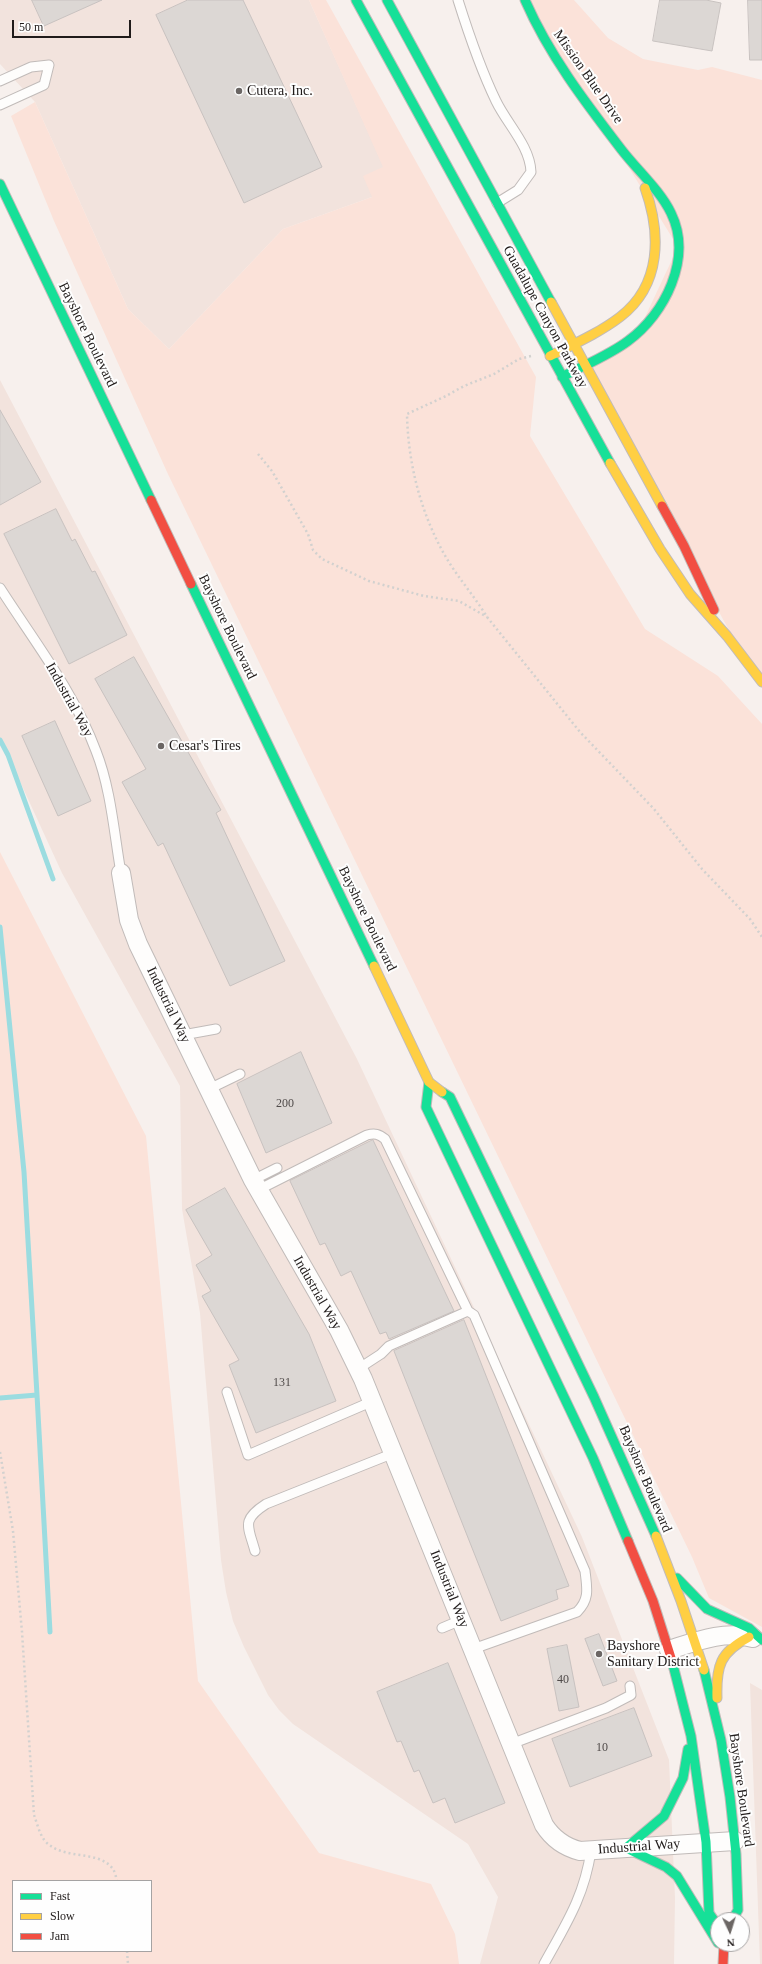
<!DOCTYPE html>
<html>
<head>
<meta charset="utf-8">
<style>
  body { margin:0 }
  #map { position:relative; width:762px; height:1964px; overflow:hidden; background:#f7f0ed; font-family:Georgia,serif }
  canvas { display:block }
  .legend { position:absolute; left:12px; top:1880px; width:140px; height:72px; box-sizing:border-box; background:#fefefe; border:1px solid #a5a3a3; margin:0; padding:5px 7px; list-style:none; font-size:12px; color:#201b1a }
  .legend li { display:flex; align-items:center; gap:8px; height:20px }
  .legend b { width:20px; border:1px solid #a5a3a3 }
  .north { position:absolute; left:710px; top:1912px; width:40px; height:40px; box-sizing:border-box; background:#fefefe; border:1px solid #a5a3a3; border-radius:50%; rotate:176deg; font-size:11px; font-weight:700; line-height:16px; text-align:center; color:#201b1a }
  .north::after { content:''; display:block; margin:auto; width:14px; height:18px; background:#6b6664; clip-path:polygon(50% 0,100% 100%,50% 72%,0 100%) }
  .scale { position:absolute; left:12px; top:20px; width:119px; height:18px; box-sizing:border-box; border:2px solid #201b1a; border-top:0; padding-left:5px; font-size:12px; line-height:14px; white-space:nowrap; color:#201b1a; -webkit-text-stroke:3px #fefefe; paint-order:stroke }
</style>
</head>
<body>
<div id="map">
<canvas width="762" height="1964"></canvas>
<ul class="legend">
<li><b style="height:5px;background:#16e098"></b>Fast</li>
<li><b style="height:5px;background:#ffcf43"></b>Slow</li>
<li><b style="height:5px;background:#f24e42"></b>Jam</li>
</ul>
<div class="north">N</div>
<div class="scale">50 m</div>
</div>
<script>
const ctx = document.querySelector('canvas').getContext('2d');
ctx.lineJoin = 'round';
function fillPath(path, color) { ctx.fillStyle = color; ctx.fill(path, 'evenodd'); }
function strokePath(path, color, width, dash) { ctx.strokeStyle = color; ctx.lineWidth = width; ctx.lineCap = dash ? 'butt' : 'round'; ctx.setLineDash(dash || []); ctx.stroke(path); }
function drawText(font, color, halo, rows, align = 'center') {
  ctx.font = font + ' Georgia,serif'; ctx.lineWidth = 4; ctx.setLineDash([]); ctx.textBaseline = 'middle'; ctx.strokeStyle = halo; ctx.fillStyle = color; for (const [text, x, y, turn = 0] of rows) {
    ctx.save(); ctx.translate(x, y); ctx.rotate((+turn || 0) * Math.PI / 180); ctx.textAlign = isNaN(turn) ? turn : align; if (halo) ctx.strokeText(text, 0, 0); ctx.fillText(text, 0, 0); ctx.restore();
  }
}
const built = new Path2D(`
  M0,0h309l75,167 -12,30 -89,32 -114,120 -41,-40 -93,-207 -35,-38z
  M0,380l357,679 225,478 87,223 6,138 -1,66h-194l18,-67 -30,-53 -175,-120 -14,-14 -11,-15 -24,-48 -11,-26 -7,-29 -5,-32 -21,-247 -18,-104 -2,-123 -118,-213 -62,-135z
  M750,1683l12,7v274h-2z`);
const green = new Path2D(`
  M309,0h17l210,377 -6,59 115,193 73,47 44,48v903l-53,-29 -17,-41 -525,-1085 -113,-251 -43,-105 24,-14 93,207 41,40 114,-120 89,-32 -9,-21 20,-9z
  M525,0h49l34,38 35,21 55,11 14,-3 50,13v602l-14,-17 -164,-300 53,-31 41,-87z
  M0,852l146,284 52,545 121,172 112,31 24,50 4,30h-459zM13,1881h138v70h-138z`);
const stream = new Path2D(`
  M0,740l8,15 45,124
  M0,927l24,245 13,223
  M0,1398l37,-3 13,237`);
const building = new Path2D(`
  M32,0h70l-58,26z
  M188,0h55l79,167 -78,36 -88,-188z
  M660,0h46l15,3 -9,48 -59,-10z
  M748,0h14v60h-12z
  M0,410l41,72 -41,23z
  M56,509l16,32 3,-2 17,33 3,-1 32,64 -58,29 -65,-130z
  M134,657l87,153 -5,3 69,148 -55,25 -67,-143 -5,3 -36,-64 24,-13 -51,-90z
  M55,721l36,80 -33,15 -36,-80z
  M301,1052l31,71 -66,30 -29,-69z
  M373,1140l81,171 -65,28 -3,-7 -6,2 -29,-63 -10,5 -16,-33 -5,2 -30,-64z
  M225,1188l84,146 27,67 -80,32 -27,-68 10,-5 -37,-64 9,-5 -15,-26 16,-10 -26,-45z
  M464,1320l105,266 -13,4 2,9 -57,22 -107,-270z
  M599,1634l18,47 -14,5 -18,-47z
  M567,1645l12,62 -20,4 -12,-62z
  M448,1663l57,140 -50,20 -10,-25 -12,5 -14,-33 -5,2 -13,-31 -4,1 -20,-50z
  M634,1708l18,48 -82,31 -18,-48z`);
const path = new Path2D(`
  M531,356l-12,3 -25,15 -30,12 -18,10 -39,18c1,50 14,101 40,145 12,20 28,38 40,58l93,115 74,77 48,60 48,50 12,18
  M258,454l14,17 36,63 5,16 9,9 47,22 55,15 35,5 28,16
  M0,1452l13,79 9,101 12,183c3,8 5,18 11,26 18,20 53,8 68,28 2,3 3,8 4,12
  M127,1951l1,13`);
const lane = new Path2D(`
  M458,0c11,35 22,68 38,101 11,23 34,45 35,71l-13,18 -21,13
  M0,81l31,-14 18,-2 -5,20 -44,20
  M0,588c34,53 74,104 96,163 15,38 18,82 25,122
  M183,1035l33,-6
  M209,1089l31,-15
  M253,1180l24,-12
  M258,1190l109,-55c8,-2 12,-1 18,4l83,172
  M358,1369l23,-15 8,-8 79,-35 6,4 111,256c2,17 5,28 -8,41l-104,37
  M227,1392l21,63 125,-54
  M255,1551c-7,-25 -14,-31 11,-47l128,-51
  M442,1628l19,-8
  M511,1744l95,-36 25,-13 -1,-9
  M544,1964c22,-40 40,-67 47,-113`);
const street = new Path2D(`
  M121,873l8,47 9,24 115,236 86,150 24,49 181,446c9,14 20,22 36,26l155,-10
  M669,1650c28,-9 55,-20 84,-12`);
const fast = new Path2D(`
  M356,0l254,463
  M387,0l164,302
  M525,0c24,55 60,102 96,149 16,21 39,41 50,64 22,45 -6,101 -43,128 -20,15 -44,24 -66,36
  M0,184l151,316
  M191,584l183,382
  M429,1082l-3,25 167,351 35,83
  M442,1092l8,5 144,300 62,139
  M677,1578l30,31 42,19 13,12
  M672,1661l19,75 15,106 3,71 9,13
  M704,1670l17,70 9,57 6,57 2,56 -6,10
  M688,1749l-5,29 -19,38 -38,32 40,19 11,9 41,67`);
const slow = new Path2D(`
  M551,302l111,204
  M550,356c24,-12 49,-23 70,-39 42,-32 41,-84 25,-129
  M610,463l50,86 30,45 37,42 35,46
  M374,966l55,116 13,10
  M656,1536l25,65 23,69
  M717,1698c-1,-32 3,-46 32,-61`);
const jam = new Path2D(`
  M151,500l40,84
  M662,506l22,40 30,64
  M628,1541l25,60 19,60
  M723,1964l1,-20`);
const markers = [
  [239,91,4,"#6b6664"],
  [161,746,4,"#6b6664"],
  [599,1654,4,"#6b6664"]
];
const numberNames = [
  ["200",285,1104],
  ["131",282,1383],
  ["40",563,1680],
  ["10",602,1748]
];
const streetNames = [
  ["Mission Blue Drive",588,77,55],
  ["Guadalupe Canyon Parkway",545,317,61],
  ["Bayshore Boulevard",87,335,64],
  ["Bayshore Boulevard",227,627,64],
  ["Industrial Way",69,700,61],
  ["Bayshore Boulevard",367,919,64],
  ["Industrial Way",168,1005,64],
  ["Industrial Way",317,1293,60],
  ["Bayshore Boulevard",645,1479,67],
  ["Industrial Way",449,1589,68],
  ["Bayshore Boulevard",741,1790,82],
  ["Industrial Way",639,1847,-4]
];
const poiNames = [
  ["Cutera, Inc.",247,91],
  ["Cesar's Tires",169,746],
  ["Bayshore",607,1646],
  ["Sanitary District",607,1662]
];
fillPath(built, '#f2e3dd');
fillPath(green, '#fbe2d9');
strokePath(stream, '#9bdce0', 5);
fillPath(building, '#dcd7d4');
strokePath(building, '#c8c2c0', 1);
strokePath(lane, '#c1bbb9', 11);
strokePath(street, '#c1bbb9', 20);
strokePath(fast, '#c1bbb9', 11);
strokePath(slow, '#c1bbb9', 11);
strokePath(jam, '#c1bbb9', 11);
strokePath(path, '#d2d1cf', 2.5, [2, 3]);
strokePath(lane, '#fefdfc', 9);
strokePath(street, '#fefdfc', 18);
strokePath(fast, '#16e098', 9);
strokePath(slow, '#ffcf43', 9);
strokePath(jam, '#f24e42', 9);
for (const [x, y, r, color] of markers) { const dot = new Path2D(); dot.arc(x, y, r, 0, 2 * Math.PI); ctx.fillStyle = color; ctx.fill(dot); strokePath(dot, '#fefefe', 1.5); }
drawText('12px', '#504b4a', null, numberNames);
drawText('14px', '#201b1a', '#fefefe', streetNames);
drawText('14px', '#201b1a', '#fefefe', poiNames, 'left');
</script>
</body>
</html>
